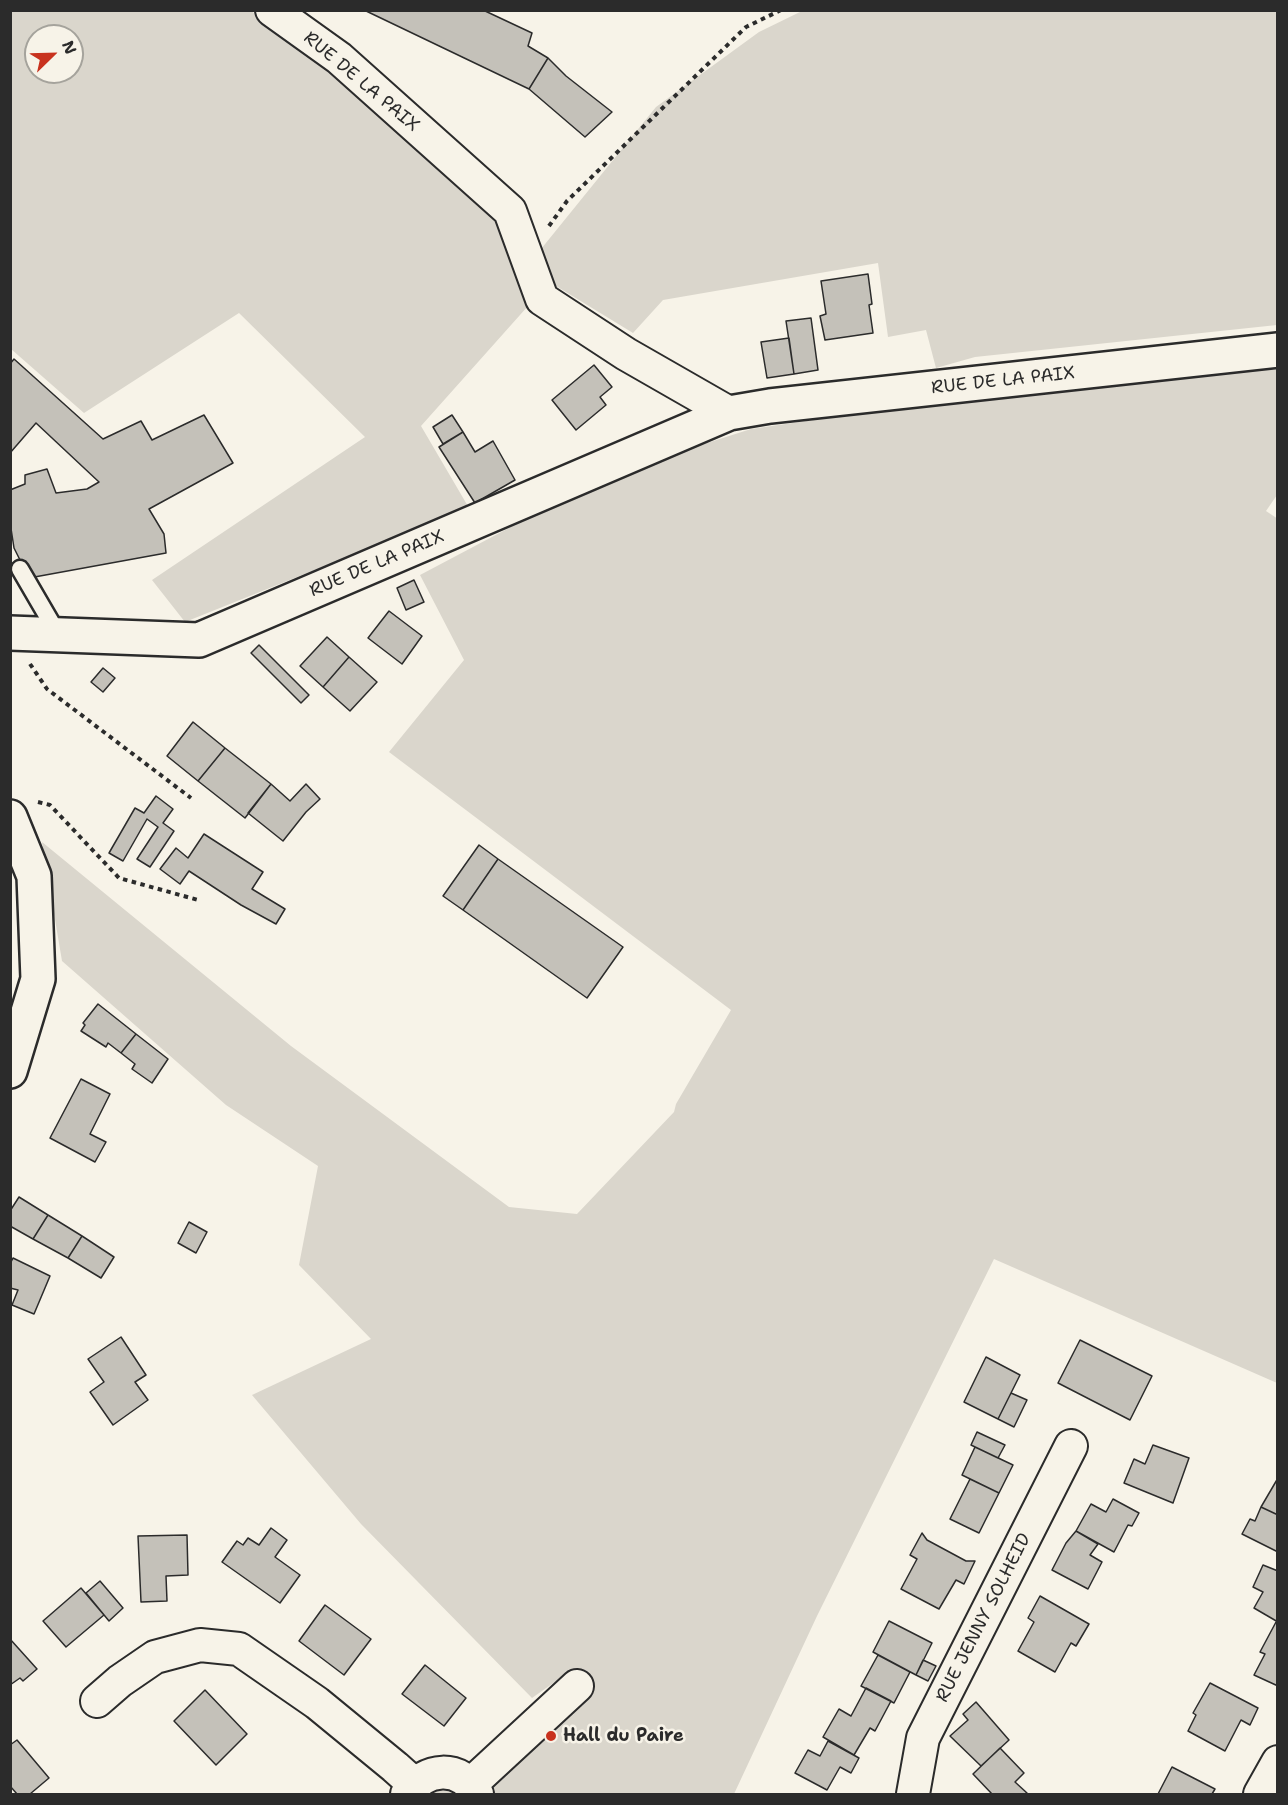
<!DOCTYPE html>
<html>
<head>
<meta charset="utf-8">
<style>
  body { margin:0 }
  #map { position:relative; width:1288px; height:1805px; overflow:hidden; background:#f7f3e8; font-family:"Shantell Sans",sans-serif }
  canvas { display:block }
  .frame { position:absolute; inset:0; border:12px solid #2b2b2b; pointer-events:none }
  .north { position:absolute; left:24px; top:24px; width:60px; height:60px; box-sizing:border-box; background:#f7f3e8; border:2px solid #a5a39c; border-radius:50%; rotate:67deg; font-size:16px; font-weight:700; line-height:24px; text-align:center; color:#2b2b2b }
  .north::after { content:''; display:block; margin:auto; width:21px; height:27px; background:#c8321e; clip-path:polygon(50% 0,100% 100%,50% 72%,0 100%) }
</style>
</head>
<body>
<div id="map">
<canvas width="1288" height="1805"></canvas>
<div class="frame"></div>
<div class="north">N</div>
</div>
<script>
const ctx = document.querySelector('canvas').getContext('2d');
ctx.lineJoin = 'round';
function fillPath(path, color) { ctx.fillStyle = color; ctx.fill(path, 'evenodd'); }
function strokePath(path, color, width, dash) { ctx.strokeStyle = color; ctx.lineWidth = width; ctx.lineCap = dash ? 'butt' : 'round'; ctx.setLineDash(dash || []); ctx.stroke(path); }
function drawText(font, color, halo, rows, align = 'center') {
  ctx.font = font + ' "Shantell Sans",sans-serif'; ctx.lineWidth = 5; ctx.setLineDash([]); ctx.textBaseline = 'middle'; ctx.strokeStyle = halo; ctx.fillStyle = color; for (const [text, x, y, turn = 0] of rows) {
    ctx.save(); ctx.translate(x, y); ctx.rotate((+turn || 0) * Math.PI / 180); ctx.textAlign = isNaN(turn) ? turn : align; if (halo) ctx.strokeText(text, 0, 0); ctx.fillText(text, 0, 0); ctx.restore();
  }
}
const green = new Path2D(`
  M11,11h240l56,38 152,134 47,51 22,72 -107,120 48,82 -284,114 -33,-42 213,-143 -126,-124 -155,100 -73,-64zM36,36h36v36h-36z
  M802,11h475v314l-302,32 -39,11 -10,-38 -38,7 -10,-74 -215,37 -30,33 -90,-55 -6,-24 119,-147 103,-75z
  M1277,363v132l-11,16 12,8 -1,864 -283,-124 -177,357 -83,178h-342l18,-23 39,-14 24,5 114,-65 -21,-23 -34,24 -171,-174 -109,-129 119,-56 -72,-74 19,-99 -92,-61 -164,-144 -20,-119 249,204 218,161 68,7 97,-102 2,-8 55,-94 -342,-258 75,-92 -44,-85 193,-102 138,-44 255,-37z`);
const building = new Path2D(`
  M364,10h119l49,23 -4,13 20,12 -19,31z
  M548,58l18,18 46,36 -27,25 -56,-48z
  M868,274l4,30 -3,1 4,28 -48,7 -5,-24 6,-2 -5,-33z
  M811,318l7,52 -24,4 -8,-53z
  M789,338l5,36 -27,4 -6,-36z
  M14,359l89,80 38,-18 11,19 52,-25 29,48 -84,46 15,25 2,19 -137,25 -15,-30 -4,-26v-32l15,-6v-9l22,-6 9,24 31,-4 12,-7 -63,-59 -26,30v-89z
  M594,365l18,22 -12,10 6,8 -30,25 -24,-30z
  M452,415l11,17 -20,12 -10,-17z
  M463,432l12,20 18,-11 22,39 -40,23 -36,-56z
  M414,580l10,22 -18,8 -9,-22z
  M389,611l33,25 -20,28 -34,-26z
  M327,637l22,20 -26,30 -23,-21z
  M259,645l50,50 -8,8 -50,-50z
  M349,657l28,25 -27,29 -27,-24z
  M103,668l12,10 -12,14 -12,-10z
  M193,722l32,26 -27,33 -31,-25z
  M225,748l46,36 -26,34 -47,-37z
  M271,784l19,17 16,-17 14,15 -14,13 -23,29 -35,-28z
  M156,796l17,13 -10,14 11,8 -24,36 -13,-8 21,-32 -11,-8 -24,42 -14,-8 26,-45 9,5z
  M204,834l59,38 -11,17 33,20 -9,15 -35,-19 -52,-34 -9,13 -20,-15 16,-21 12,10z
  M479,845l19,14 -35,51 -20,-14z
  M498,859l125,88 -36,51 -124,-88z
  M98,1004l38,30 -15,19 -13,-10 -2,4 -25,-16 4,-6 -2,-2z
  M136,1034l32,25 -16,24 -20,-14 3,-5 -14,-11z
  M81,1079l29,15 -20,40 16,8 -11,20 -45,-24z
  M19,1197l29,18 -15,24 -23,-13v-15z
  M48,1215l34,21 -14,22 -35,-19z
  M189,1222l18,10 -11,21 -18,-10z
  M82,1236l32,21 -13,21 -33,-20z
  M13,1258l37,18 -16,38 -22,-9 6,-15 -8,-2v-24z
  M121,1337l25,38 -11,7 13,18 -35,25 -23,-33 14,-10 -16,-23z
  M1080,1340l72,36 -22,44 -72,-37z
  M986,1357l34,18 -22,44 -34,-17z
  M1011,1393l16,7 -13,27 -16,-8z
  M977,1432l28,13 -7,13 -27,-13z
  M1153,1445l36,13 -16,45 -49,-20 10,-24 11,5z
  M975,1447l38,18 -14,28 -37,-18z
  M1278,1478v37l-17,-8z
  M970,1479l29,14 -20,40 -29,-14z
  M1113,1499l26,14 -7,13 -4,-1 -14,27 -38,-21 15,-27 15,8z
  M1261,1507l17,8v37l-36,-18 8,-15 5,2z
  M271,1528l16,12 -12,17 25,18 -20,28 -58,-41 15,-21 6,4 5,-7 11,7z
  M1076,1531l22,13 -8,11 12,7 -14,27 -36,-19 14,-27z
  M922,1533l5,7 39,21h9l-11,23 -8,-4 -17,29 -38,-20 16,-30 -7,-4z
  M187,1535l1,40 -22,1 1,25 -26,1 -3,-66z
  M1263,1565l15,6v51l-24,-14 9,-16 -10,-5z
  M100,1581l23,27 -14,13 -23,-28z
  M81,1588l23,27 -38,32 -23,-26z
  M1040,1596l49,28 -13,22 -5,-3 -16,29 -37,-21 16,-29 -6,-4z
  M325,1605l46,34 -27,36 -45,-34z
  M889,1621l43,22 -16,32 -43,-23z
  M1276,1622h2v64l-24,-11 11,-21 -5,-2z
  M10,1639l27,30 -14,12 -3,-3 -10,7z
  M878,1655l32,17 -16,31 -33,-17z
  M923,1660l13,6 -8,15 -12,-6z
  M425,1665l41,33 -22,28 -42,-32z
  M1210,1683l48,25 -8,17 -9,-5 -16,31 -37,-20 8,-16 -3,-2z
  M866,1688l25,13 -16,30 -5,-3 -16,27 -31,-18 16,-28 12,7z
  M205,1690l42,44 -31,31 -42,-44z
  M976,1702l33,38 -28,26 -31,-30 18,-16 -5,-6z
  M17,1740l32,38 -19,16h-13l-7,-8v-41z
  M828,1741l31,17 -8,15 -11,-6 -13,23 -32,-17 13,-23 12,6z
  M1000,1748l24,25 -9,9 12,11 -2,1h-33l-19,-20z
  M1172,1767l43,22 -3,5h-54z`);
const path = new Path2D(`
  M549,226l18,-25 179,-174 35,-17
  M30,664l17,25 144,109
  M38,802l12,3 69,73 79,22`);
const service = new Path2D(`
  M20,569l39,67`);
const minor = new Path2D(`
  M272,10l67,48 171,153 32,88 84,55 103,59
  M97,1701l23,-20 35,-24 45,-12 39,4 78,54 78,64 19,17
  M471,1784l106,-98
  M407,1794c18,-27 53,-30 70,0
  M913,1794l10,-56 148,-292
  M1260,1794l18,-32`);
const tertiary = new Path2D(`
  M10,633l189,7 530,-227 41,-7 508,-56
  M10,817l24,59 4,103 -28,92`);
const markers = [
  [551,1736,6,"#c8321e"]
];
const streetNames = [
  ["RUE DE LA PAIX",361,82,40],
  ["RUE DE LA PAIX",1003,381,-6],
  ["RUE DE LA PAIX",377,564,-23],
  ["RUE JENNY SOLHEID",984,1618,-63]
];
const poiNames = [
  ["Hall du Paire",563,1736]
];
fillPath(green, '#dad6cc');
fillPath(building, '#c4c1b9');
strokePath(building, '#2b2b2b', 1.5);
strokePath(service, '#2b2b2b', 21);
strokePath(minor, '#2b2b2b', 36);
strokePath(tertiary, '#2b2b2b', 38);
strokePath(path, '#2b2b2b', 4, [4.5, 4.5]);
strokePath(service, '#f7f3e8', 16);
strokePath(minor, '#f7f3e8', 32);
strokePath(tertiary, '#f7f3e8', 33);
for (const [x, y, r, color] of markers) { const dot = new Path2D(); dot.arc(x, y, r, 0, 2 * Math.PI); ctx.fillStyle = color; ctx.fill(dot); strokePath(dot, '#f7f3e8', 2); }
drawText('18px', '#2b2b2b', '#f7f3e8', streetNames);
drawText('bold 18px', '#2b2b2b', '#f7f3e8', poiNames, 'left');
</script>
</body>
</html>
